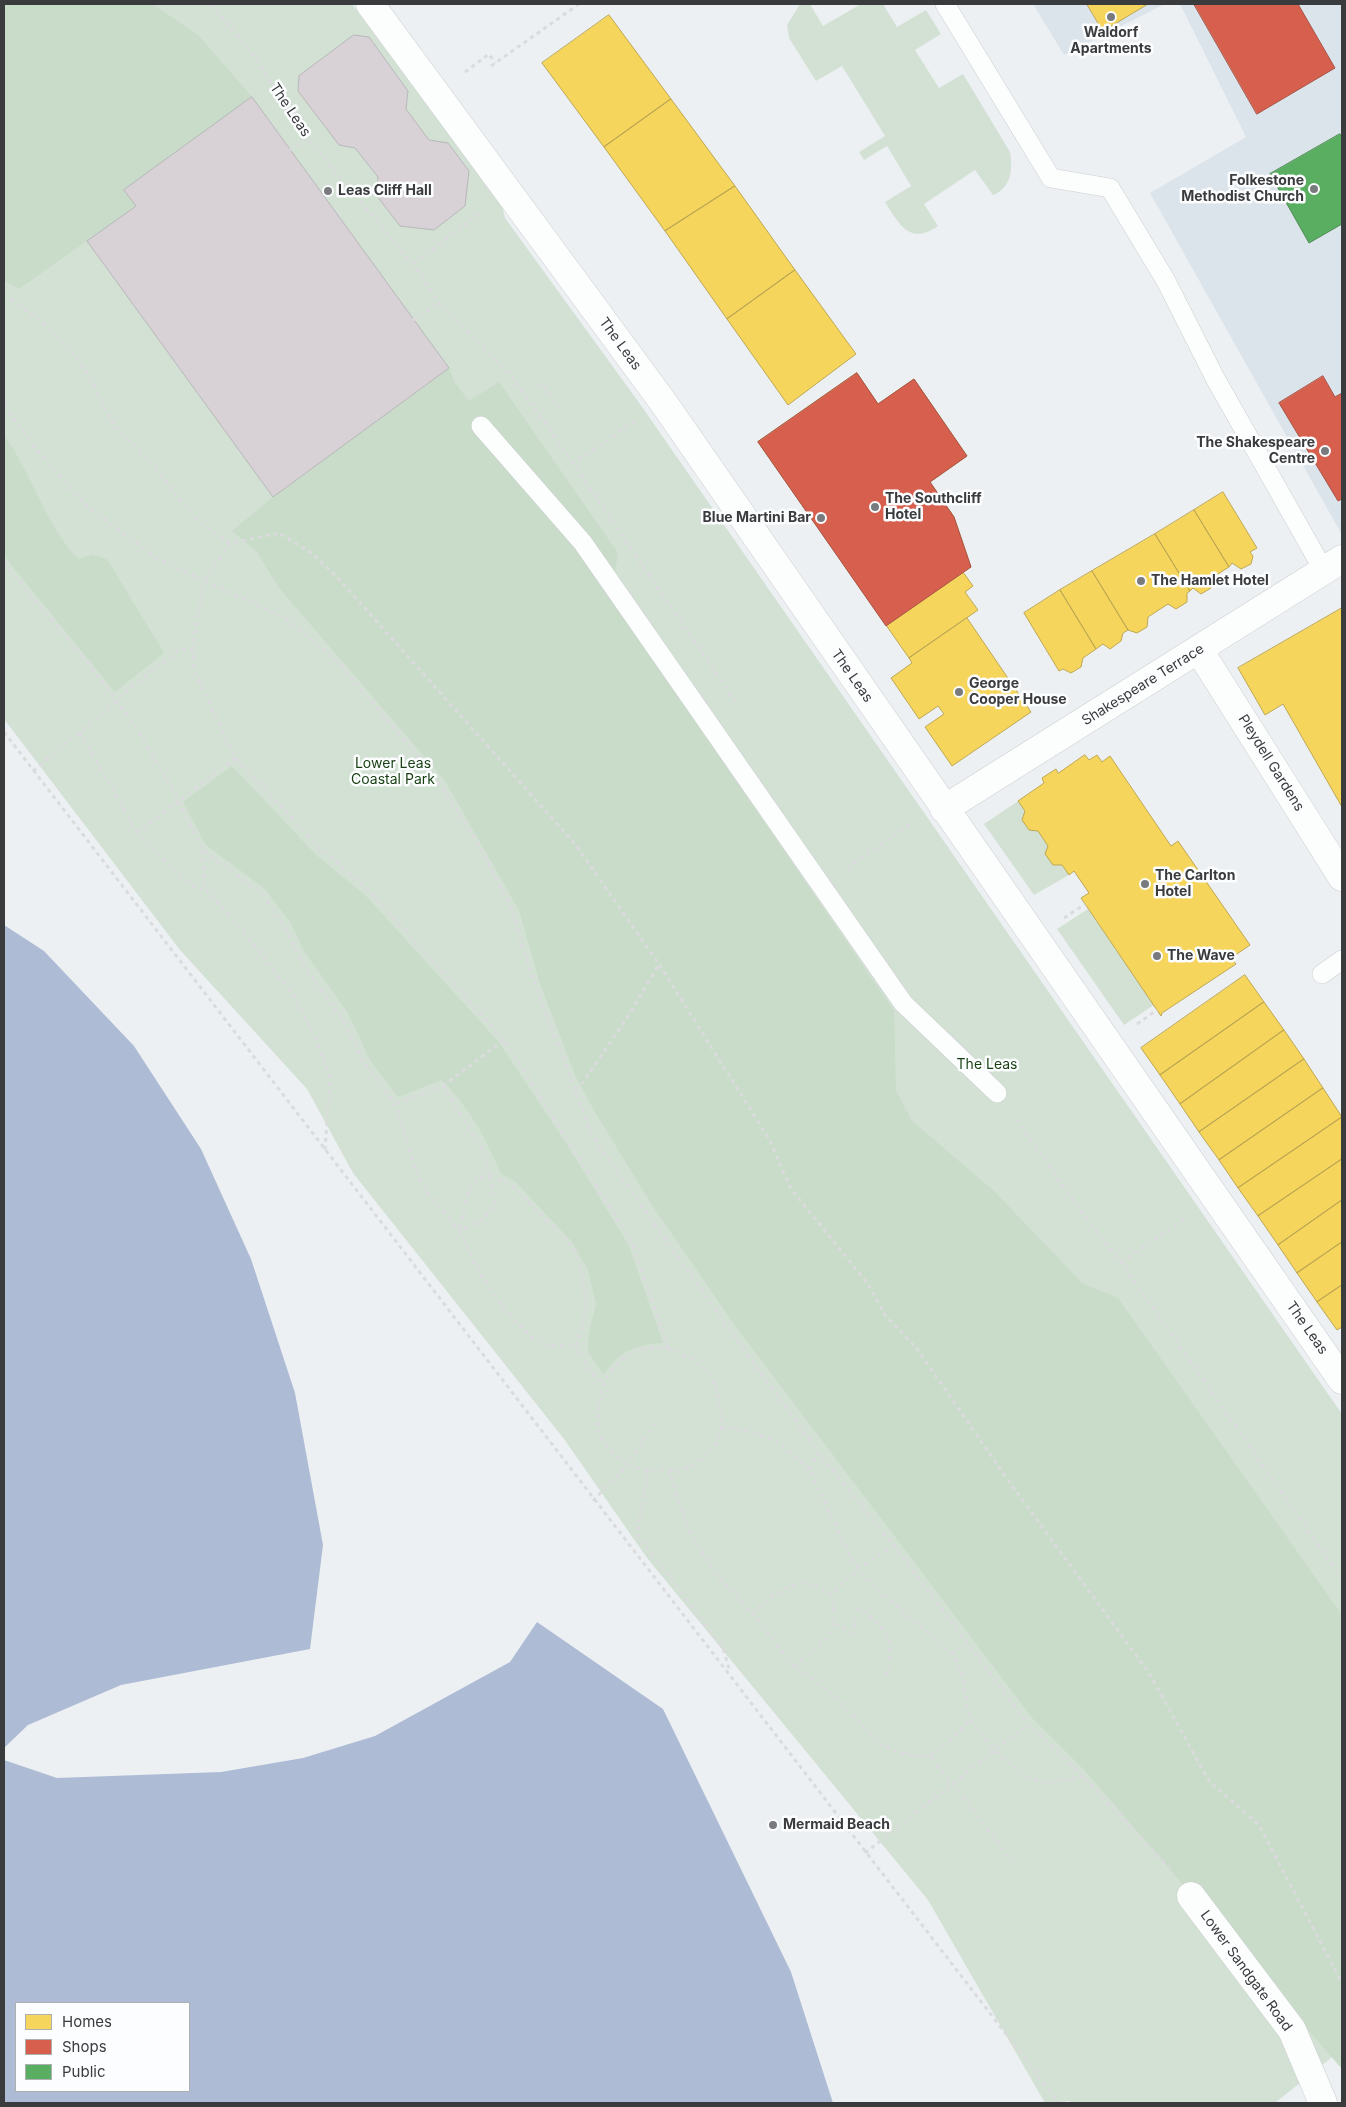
<!DOCTYPE html>
<html>
<head>
<meta charset="utf-8">
<style>
  body { margin:0 }
  #map { position:relative; width:1346px; height:2107px; overflow:hidden; background:#edf0f3; font-family:Inter,sans-serif }
  canvas { display:block }
  .frame { position:absolute; inset:0; border:5px solid #393b3d; pointer-events:none }
  .legend { position:absolute; left:15px; top:2002px; width:175px; height:90px; box-sizing:border-box; background:#fcfdfe; border:1px solid #aeafb1; margin:0; padding:6px 9px; list-style:none; font-size:15px; color:#393b3d }
  .legend li { display:flex; align-items:center; gap:10px; height:25px }
  .legend b { width:25px; border:1px solid #aeafb1 }
</style>
</head>
<body>
<div id="map">
<canvas width="1346" height="2107"></canvas>
<div class="frame"></div>
<ul class="legend">
<li><b style="height:14px;background:#f6d55c"></b>Homes</li>
<li><b style="height:14px;background:#d6604d"></b>Shops</li>
<li><b style="height:14px;background:#5aae61"></b>Public</li>
</ul>
</div>
<script>
const ctx = document.querySelector('canvas').getContext('2d');
ctx.lineJoin = 'round';
function fillPath(path, color) { ctx.fillStyle = color; ctx.fill(path, 'evenodd'); }
function strokePath(path, color, width, dash) { ctx.strokeStyle = color; ctx.lineWidth = width; ctx.lineCap = dash ? 'butt' : 'round'; ctx.setLineDash(dash || []); ctx.stroke(path); }
function drawText(font, color, halo, rows, align = 'center') {
  ctx.font = font + ' Inter,sans-serif'; ctx.lineWidth = 5; ctx.setLineDash([]); ctx.textBaseline = 'middle'; ctx.strokeStyle = halo; ctx.fillStyle = color; for (const [text, x, y, turn = 0] of rows) {
    ctx.save(); ctx.translate(x, y); ctx.rotate((+turn || 0) * Math.PI / 180); ctx.textAlign = isNaN(turn) ? turn : align; if (halo) ctx.strokeText(text, 0, 0); ctx.fillText(text, 0, 0); ctx.restore();
  }
}
const built = new Path2D(`
  M1033,4h132l-101,51z
  M1180,4h162v531l-192,-342 96,-56z`);
const green = new Path2D(`
  M4,4h348l150,202 3,12 135,186 702,1010v635l-67,54h-204l-1,-2 -25,2 -117,-203 -281,-342 -83,-119 -211,-266 -46,-84 -127,-139 -176,-231z
  M800,4h10l13,22 38,-22h22l14,23 29,-17 15,24 -26,16 24,38 24,-14 47,78c3,18 1,36 -17,43l-18,-25 -51,34 14,22c-28,20 -39,-2 -53,-24l26,-16 -24,-40 -23,14 -5,-8 26,-16 -43,-70 -26,15 -27,-43 -2,-13z
  M1018,801l7,10 -3,9 16,11 31,44 -35,20 -50,-71z
  M1088,909l66,96 -30,20 -67,-96z`);
const forest = new Path2D(`
  M4,4h149l46,32 53,61 -127,93 11,16 -117,83 -15,-9z
  M449,368l6,15 14,18 30,-19 119,171 -7,46 283,412 2,79 16,31 82,70 88,92 36,15 224,317v454l-256,-297 -52,-52 -298,-393 -84,-122 -57,-93 -19,-35 -36,-93 -21,-74 -75,-131 -165,-191 -22,-36 -25,-21 41,-34z
  M4,435c28,39 41,89 74,124l14,-4 15,4 57,94 -49,39 -111,-136z
  M232,766l84,89 49,40 133,146 70,105 61,100 34,97c-25,1 -47,9 -59,32l-16,-23 1,-19 7,-29 -8,-34 -16,-28 -57,-61 -14,-7c-13,-33 -33,-69 -60,-94l-43,17 -28,-37 -22,-47 -44,-62 -14,-29 -26,-34 -58,-43 -23,-43z`);
const water = new Path2D(`
  M4,925l40,26 90,95 67,103 50,110 44,134 28,152 -13,104 -189,36 -93,40 -24,23z
  M537,1622l126,87 128,263 42,131h-829v-343l53,18 164,-6 82,-14 72,-22 135,-74zM16,2003h173v88h-173z`);
const homes = new Path2D(`
  M1087,4h61l-45,27z
  M609,15l62,84 -67,48 -62,-84z
  M671,99l64,87 -70,45 -61,-84z
  M735,186l60,84 -68,49 -62,-88z
  M795,270l61,84 -68,51 -61,-86z
  M857,373l21,31 36,-25 53,77 -37,26 24,35 17,50 -8,5 10,14 -8,6 13,18 -69,48 -151,-216z
  M1223,492l34,56 -7,4 3,4 -2,8 -10,5 -9,-6 -3,4 -35,-57z
  M1194,510l35,57 -16,10 -2,11 -10,6 -8,-6 -3,3 -35,-57z
  M1155,534l35,57 -3,2v9l-11,7 -8,-5 -20,13 -1,10 -10,6 -9,-3 -36,-59z
  M1092,571l36,59 -5,3 -2,8 -11,8 -7,-5 -7,5 -36,-59z
  M1060,590l36,59 -13,9 -2,9 -10,6 -8,-4 -4,2 -35,-58z
  M1342,608v199l-59,-103 -18,11 -27,-47z
  M967,618l64,94 -79,54 -27,-39 19,-13 -6,-8 -19,13 -28,-41 21,-15 -3,-5z
  M1085,755l4,5 8,-5 5,7 8,-6 61,90 7,-5 72,104 -19,13 5,6 -74,49 -1,3 -80,-118 8,-5 -15,-22 -5,4 -7,-10h-9l-8,-11 3,-8 -10,-15 -9,-1 -7,-10 3,-9 -7,-10 26,-18 -2,-5 14,-9 2,4z
  M1245,975l19,27 -104,73 -19,-27z
  M1264,1002l20,28 -104,74 -20,-29z
  M1284,1030l20,29 -105,73 -19,-28z
  M1304,1059l19,29 -104,72 -20,-28z
  M1323,1088l19,29 -104,71 -19,-28z
  M1342,1117v42l-84,57 -20,-28z
  M1342,1159v41l-64,45 -20,-29z
  M1342,1200v42l-45,31 -19,-28z
  M1342,1242v43l-25,17 -20,-29z
  M1342,1285v42l-5,3 -20,-28z`);
const shops = new Path2D(`
  M1194,4h104l37,64 -78,46z
  M857,373l21,31 36,-25 53,77 -37,26 24,35 17,50 -85,59 -128,-184z
  M1323,376l12,21 7,-4v106l-4,2 -59,-98z`);
const public = new Path2D(`
  M1340,134l2,4v86l-33,19 -39,-69z`);
const building = new Path2D(`
  M354,35l15,2 39,54 -2,18 23,31 19,3 21,28 -4,35 -31,24 -34,-4 -23,-30 1,-19 -23,-29 -16,-3 -41,-54 1,-15z
  M252,97l197,271 -176,129 -186,-256 49,-35 -12,-16z`);
const path = new Path2D(`
  M210,4l41,48 56,86 106,126 26,39 72,73 35,48 189,277
  M491,66l88,-62
  M465,72l24,-18 6,9
  M290,150l17,-12
  M413,264l66,-50
  M4,295c29,17 68,52 85,81 10,17 16,38 29,54 6,8 15,13 22,21 32,34 46,67 90,92l49,-10 34,21 24,23 238,267 84,120
  M413,320l26,-17
  M537,387l5,-3 21,29
  M4,405l30,42 49,56 75,56 129,60 53,45 96,114 42,65 32,63 24,76 59,155 138,195 88,121 75,93 134,178 56,53 85,91
  M572,464l62,-42
  M230,543l-26,38 -12,67 -13,2 -44,34 -55,48 57,101 44,45 16,11 8,-1 34,38 55,70 23,46 13,35 -5,73
  M4,563l88,105
  M192,648l2,22 41,88 84,89 51,45 134,148 128,203 36,105
  M135,725l44,76 23,48 60,45 22,31 14,30 24,37 19,25 22,44 32,42 22,71 10,18 32,39 23,-11 13,-16 -10,-49 -42,-69 -48,17
  M4,732l1055,1371
  M33,771l47,-39
  M137,833l98,-75
  M202,850l3,38
  M847,868l65,-45
  M1064,918l21,-14
  M1137,1024l20,-14
  M443,1086l61,-46
  M577,1091l52,-76 30,-51 110,175 22,50 77,95 17,31 32,34 93,134 139,190 60,108 50,44 83,158
  M1016,1119l67,95 38,48 221,317
  M490,1175c30,13 32,21 54,43 8,8 19,15 25,24 18,31 21,72 7,104l-28,-1 -17,-8 -28,-29 -25,-38 -19,-39 10,-42 9,-11z
  M1121,1262l66,-44
  M576,1346l18,30 10,7
  M668,1348c35,14 49,24 52,63 1,8 3,19 -1,27 -7,17 -25,26 -40,34 -14,-7 -33,3 -51,-8 -13,-8 -28,-23 -31,-38 0,-5 1,-11 2,-16 2,-23 9,-45 32,-56 11,-6 25,-6 37,-6z
  M721,1427l33,5 26,11 29,26 42,89 14,20 87,76 9,17 9,49 25,31 27,23 24,9 38,-6
  M809,1469l10,-16
  M668,1470l23,64 25,41 36,38 42,54 37,25 50,53 27,10 22,1 7,9
  M648,1471l-11,63 86,114 7,24
  M593,1501l35,-37 30,-46
  M752,1613c25,-19 47,-45 78,-18l29,-27 35,-22
  M836,1624l16,9 6,-24c31,17 37,34 28,67
  M952,1654l14,-11
  M794,1667c26,-23 51,-34 36,-72
  M930,1756l26,-21 14,-15
  M972,1809l40,53
  M865,1853l163,-129`);
const lane = new Path2D(`
  M945,4l106,174 59,10 56,93 49,97 109,193
  M481,426l102,117 320,460 94,90
  M1322,974l20,-14`);
const street = new Path2D(`
  M370,4l293,398 679,978
  M1199,650l143,227
  M944,809l398,-250
  M1191,1896l101,134 31,73`);
const pathBridge = new Path2D(`
  M92,668l43,57
  M937,1765l35,44`);
const markers = [
  [1111,17,5,"#787a7d"],
  [1314,189,5,"#787a7d"],
  [328,191,5,"#787a7d"],
  [1325,451,5,"#787a7d"],
  [875,507,5,"#787a7d"],
  [821,518,5,"#787a7d"],
  [1141,581,5,"#787a7d"],
  [959,692,5,"#787a7d"],
  [1145,884,5,"#787a7d"],
  [1157,956,5,"#787a7d"],
  [773,1825,5,"#787a7d"]
];
const poiNames = [
  ["Waldorf",1111,33,"center"],
  ["Apartments",1111,49,"center"],
  ["Folkestone",1304,181,"right"],
  ["Methodist Church",1304,197,"right"],
  ["Leas Cliff Hall",338,191],
  ["The Shakespeare",1315,443,"right"],
  ["Centre",1315,459,"right"],
  ["The Southcliff",885,499],
  ["Hotel",885,515],
  ["Blue Martini Bar",811,518,"right"],
  ["The Hamlet Hotel",1151,581],
  ["George",969,684],
  ["Cooper House",969,700],
  ["The Carlton",1155,876],
  ["Hotel",1155,892],
  ["The Wave",1167,956],
  ["Mermaid Beach",783,1825]
];
const streetNames = [
  ["The Leas",290,110,56],
  ["The Leas",620,344,54],
  ["The Leas",852,676,55],
  ["Shakespeare Terrace",1143,685,-32],
  ["Pleydell Gardens",1271,763,58],
  ["The Leas",1307,1328,55],
  ["Lower Sandgate Road",1246,1971,54]
];
const parkNames = [
  ["Lower Leas",393,764],
  ["Coastal Park",393,780],
  ["The Leas",987,1065]
];
fillPath(built, '#dce4eb');
fillPath(green, '#d3e1d4');
fillPath(forest, '#c9dbc9');
fillPath(water, '#adbbd5');
fillPath(homes, '#f6d55c');
strokePath(homes, '#bda753', 1);
fillPath(shops, '#d6604d');
strokePath(shops, '#a75548', 1);
fillPath(public, '#5aae61');
strokePath(public, '#508c56', 1);
fillPath(building, '#d8d1d6');
strokePath(building, '#b8b8ba', 1);
strokePath(lane, '#ccced0', 20);
strokePath(street, '#ccced0', 29);
strokePath(path, '#dadbdc', 3, [4, 4]);
strokePath(lane, '#fcfdfd', 19);
strokePath(street, '#fcfdfd', 28);
strokePath(pathBridge, '#dadbdc', 3, [4, 4]);
for (const [x, y, r, color] of markers) { const dot = new Path2D(); dot.arc(x, y, r, 0, 2 * Math.PI); ctx.fillStyle = color; ctx.fill(dot); strokePath(dot, '#fcfdfe', 2); }
drawText('bold 14px', '#393b3d', '#fcfdfe', poiNames, 'left');
drawText('14px', '#393b3d', '#fcfdfe', streetNames);
drawText('14px', '#173f11', '#fcfdfe', parkNames);
</script>
</body>
</html>
